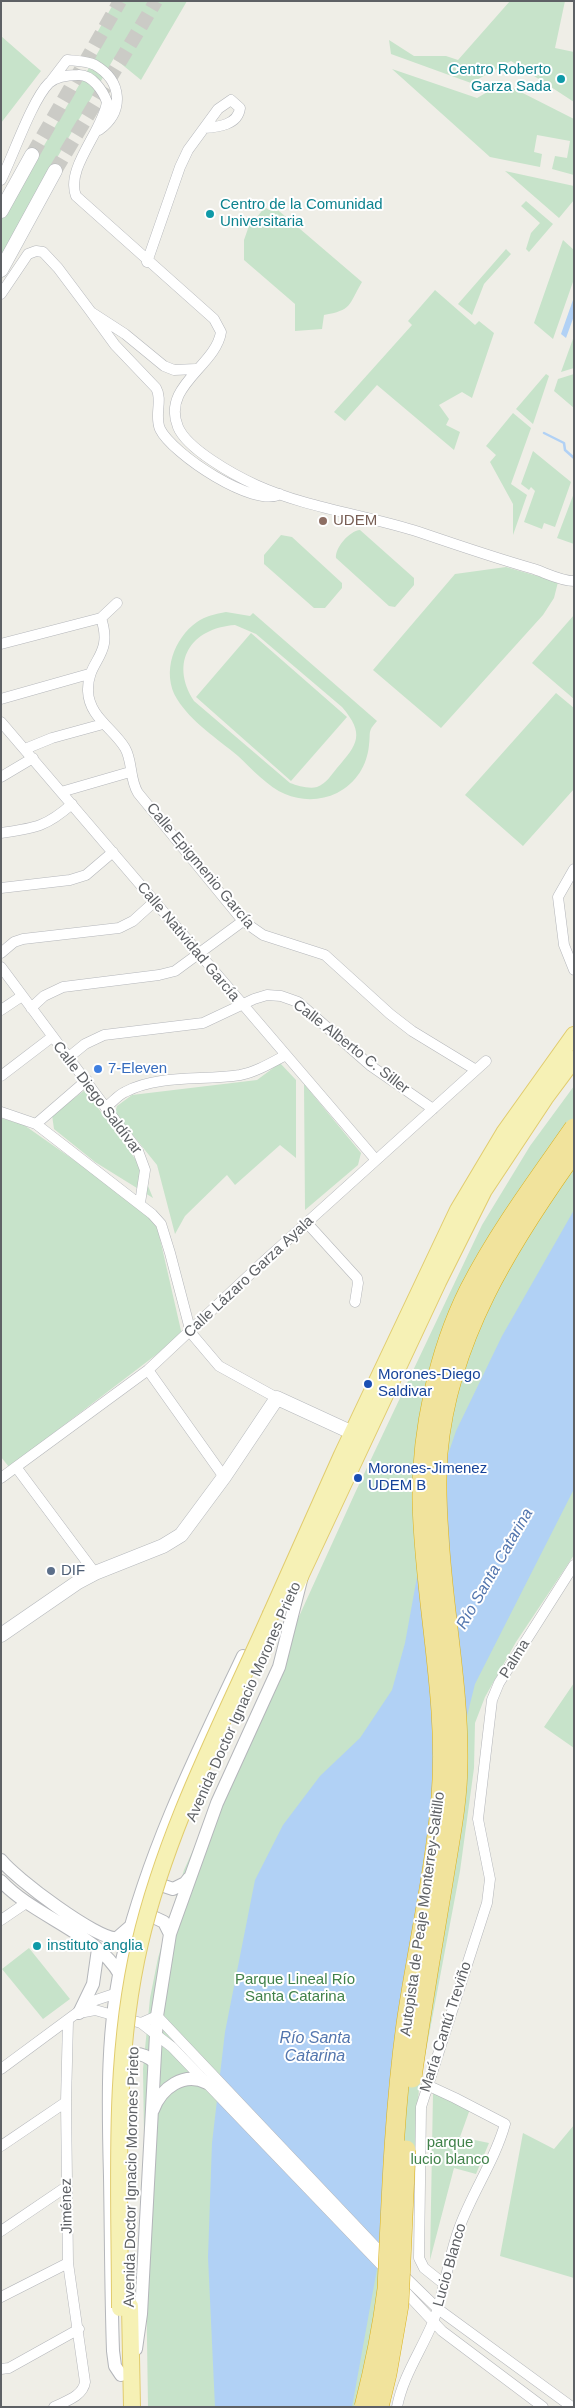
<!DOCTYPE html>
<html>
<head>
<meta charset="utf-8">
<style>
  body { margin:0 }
  #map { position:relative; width:575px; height:2408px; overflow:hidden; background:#efeee7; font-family:Helvetica,sans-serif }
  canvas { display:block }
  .frame { position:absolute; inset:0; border:2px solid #5e6165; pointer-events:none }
</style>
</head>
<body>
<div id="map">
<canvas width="575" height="2408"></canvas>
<div class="frame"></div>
</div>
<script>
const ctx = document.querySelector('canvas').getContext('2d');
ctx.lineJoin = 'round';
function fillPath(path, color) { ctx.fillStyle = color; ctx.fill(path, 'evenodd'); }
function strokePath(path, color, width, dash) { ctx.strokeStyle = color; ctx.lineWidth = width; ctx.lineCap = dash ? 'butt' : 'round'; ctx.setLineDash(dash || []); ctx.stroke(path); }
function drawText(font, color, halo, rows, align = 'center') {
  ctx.font = font + ' Helvetica,sans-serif'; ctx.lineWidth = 4; ctx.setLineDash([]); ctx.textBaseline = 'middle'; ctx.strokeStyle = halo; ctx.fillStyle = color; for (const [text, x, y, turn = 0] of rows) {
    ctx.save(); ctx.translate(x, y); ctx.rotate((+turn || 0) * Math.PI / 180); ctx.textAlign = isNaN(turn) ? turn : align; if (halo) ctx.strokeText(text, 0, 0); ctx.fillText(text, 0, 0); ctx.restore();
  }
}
const green = new Path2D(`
  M115,1h72l-46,79 -27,-22 -113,198v-36l100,-173 -8,-7z
  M510,1h55l-10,47 19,4v50l-63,-41 -40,22 -80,-29 -2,-14 25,16h32l12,4z
  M1,36l40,35 -40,52z
  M392,69l85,29 26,-15 71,36v56l-22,-6 3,-13 12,2 3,-17 -33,-6 -3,17 8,2 -2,13 -50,-10z
  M505,171l69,15v14l-15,18z
  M526,201l27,23 -24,28 -3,-3 5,-16 9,-10 -19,-17z
  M272,205l90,77c-14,24 -10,28 -38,33l-2,14 -27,2v-27l-51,-44v-20l7,-20 6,-3 8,-10 4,3z
  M563,240l11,10v29l-21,60 -19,-16z
  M506,249l5,5 -27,30 -12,31 -14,-11z
  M435,290l40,35 4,-4 15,12 -22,65 -10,-6 -23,13 10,14 -3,6 14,7 -6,18 -77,-65 -32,36 -11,-9 78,-87 -4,-4z
  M574,336v32l-13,4z
  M546,374l3,2 -16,48 -17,-15z
  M574,374v34l-20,-17 4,-12z
  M513,413l18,15 -20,56 16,11 -14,40v-31l-23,-42 6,-7 -10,-9z
  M533,451l38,31 -16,45 -11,-4 -2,6 -18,-7 11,-31 -4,-4 -2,3 -8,-6z
  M574,493v51l-17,-6z
  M360,530l54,48v7l-19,22 -6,-1 -53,-48c-1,-10 13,-27 24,-28z
  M281,535l11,2 50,46v5l-17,20h-11l-50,-44v-9z
  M506,567l52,15 -4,16 -11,17 -102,113 -68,-58 82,-96z
  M226,612l24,4 3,-3 124,108c-10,11 -6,11 -8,24 -2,21 -13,38 -32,48 -16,8 -36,8 -52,1 -17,-7 -33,-25 -47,-38 -20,-17 -47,-34 -61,-57 -16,-26 -3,-61 20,-77 8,-6 19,-8 29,-10zM235,625l21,9 86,73c23,27 16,37 -5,61 -5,6 -11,16 -20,19 -8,2 -19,-1 -27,-4l-96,-82c-25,-39 -3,-73 41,-76z
  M574,615v84l-42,-36z
  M251,633l96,84 -56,64 -95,-84z
  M556,693l18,15v81l-51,57 -58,-51z
  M280,1063l16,17v78l-16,-13 -45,40 -8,-10 -42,41 -10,18 -18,-69 -42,-52 2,-7 15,-11 125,-15z
  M304,1084l57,69 -3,12 -53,45z
  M574,1086v469l-58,87 -31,55 -10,26 -1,45 -14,103 -41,217 -15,240 -19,79h-237l-5,-338 7,-71 8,-40 26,-88 171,-377 127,-268 48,-79z
  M85,1090l54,74 14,34 -58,-36 -41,-33 -2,-14z
  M1,1118l23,7 131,92 27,118 -173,132 -8,-10z
  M574,1683v65l-30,-21z
  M29,1948l41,51 -27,20 -41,-50z
  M433,2093l37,16 -10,28 29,6 -13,31 -22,-6 -24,92z
  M574,2125v153l-74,-22 23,-123 31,16z`);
const water = new Path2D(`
  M574,297v19l-8,22 -5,-4z
  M574,1210v279l-99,195 -44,176 -52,398 -27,149h-137l-7,-150 4,-114 13,-111 30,-152 28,-55 37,-49 40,-38 32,-48 13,-47 24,-132 27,-80 46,-95z`);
const stream = new Path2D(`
  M544,433l20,10 1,7 9,8`);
const secondaryTunnel = new Path2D(`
  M32,155l88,-154
  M55,171l101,-170`);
const minor = new Path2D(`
  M51,81l16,-21c8,1 20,1 28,5 27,16 30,46 4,65
  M1,180c12,-24 31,-80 48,-97 8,-7 19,-8 29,-8 14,-1 25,16 29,27 -4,29 -42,66 -31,94l138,123 7,13c-5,34 -60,54 -43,95 9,22 56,48 78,58 51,23 110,30 163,47 38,13 76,26 115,37 12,4 27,12 40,12
  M147,262l33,-95 8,-17 30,-41 13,-9 9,8c-2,17 -22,19 -36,20
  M1,294l27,-40 8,-3 7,1 15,16 33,44 34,22 39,32 10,4 22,-1
  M91,312l24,33 41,43c7,12 -2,27 4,41 12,25 95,80 120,65
  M101,618c13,39 -14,41 -13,73 1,26 25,37 37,57 8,14 4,30 13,45l105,128 20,14 62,20 65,59 22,17 64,39
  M1,644l100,-26 16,-15
  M1,699l88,-25
  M1,722l375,438
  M25,749l27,-11 51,-14
  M1,777l32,-19
  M61,792l69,-20
  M1,833c34,-5 45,-6 71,-29
  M574,869l-16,28 6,48 10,25
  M1,888l69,-8 16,-5 27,-23
  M1,953l13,-11 9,-3 96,-11 14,-7 21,-19
  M1,967l137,184 7,19 -5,33
  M31,1008l13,-12 19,-9 96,-12 16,-4 68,-50
  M1,1010l21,-14
  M69,1057l16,-13 19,-9 99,-12 51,-24 13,-4 14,1 17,6 73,64 62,43
  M1,1076l51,-39
  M107,1106c6,-4 11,-11 18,-14 34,-18 78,-11 115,-17 16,-3 31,-12 46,-20
  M1,1112l35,12 116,90 9,10 9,29 21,80 28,33 58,32
  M36,1124l51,-44
  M307,1223l50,55 1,5 -3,19
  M148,1370l76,107
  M16,1467l79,106
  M1,1478l147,-108 113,-106 225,-203
  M1,1920l25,-17
  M79,2013l16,-3 46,13 31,24 216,225
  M141,2023l16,-7 231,244
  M1,2069l92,-68 24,-8
  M1,2146l65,-44
  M1,2231l65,-44
  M400,2272l38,37 134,98
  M444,2284l-20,-16 -5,-10 2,-151 66,-204 3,-24 -12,-60 14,-119 7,-17 75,-118
  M399,2285l43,46 101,76
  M1,2297l67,-34
  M1,2369l8,-1 70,-39
  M54,2407c12,-6 29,-11 31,-25l-17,-119 -2,-161 2,-81
  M397,2407c6,-31 24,-56 36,-85 12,-31 15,-65 27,-96 13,-35 35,-66 45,-102l-50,-26 -28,-13`);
const tertiary = new Path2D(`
  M1,1860c13,17 97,81 116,78l23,-20 9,-3 15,7 6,12
  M155,1875l6,10 12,4 12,-6 4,-5
  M1,1881c32,35 97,53 119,94
  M79,2013l14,-29 5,-35
  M116,2061c13,-10 26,-10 38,1
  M153,2110c8,-22 31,-39 54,-27
  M136,2349l5,-35 16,-298 13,-82 47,-131 62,-136 23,-91
  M121,2375l-6,-9 -2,-15c-2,-58 -2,-116 -3,-174 -2,-75 -4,-151 14,-225 26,-105 73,-199 119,-296`);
const secondary = new Path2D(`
  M1,211l31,-56
  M1,270l54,-99
  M1,1635l77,-53 17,-9 68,-27 18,-11 43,-58 53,-79 76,35`);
const primary = new Path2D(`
  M296,1585l142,-303 46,-92 61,-92 29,-39
  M271,1614l71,-159 116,-245 46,-77 70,-98
  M130,2306l2,101`);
const primaryBridge = new Path2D(`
  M120,2308c0,-121 -8,-246 20,-365 27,-115 83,-221 131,-329`);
const motorwayBridge = new Path2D(`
  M412,2078c9,-67 21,-134 32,-201 6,-38 14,-76 14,-115 1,-76 -15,-151 -19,-227 -2,-27 -3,-55 -1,-82 10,-114 72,-211 136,-301
  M364,2407c10,-39 18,-78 23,-118 4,-89 7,-177 19,-265 11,-76 29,-151 35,-227 8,-99 -17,-197 -19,-296 -1,-68 16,-149 47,-211 29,-57 68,-109 105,-162
  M379,2407l8,-33 12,-69 7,-155`);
const markers = [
  [561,79,5,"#0f9aa8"],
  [210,214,5,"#0f9aa8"],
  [323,521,5,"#8d6e63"],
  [98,1069,5,"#3f7fe0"],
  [368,1384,5,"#1a4fb4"],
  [358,1478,5,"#1a4fb4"],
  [51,1571,5,"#5c6f8a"],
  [37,1946,5,"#0f9aa8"]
];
const cultureNames = [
  ["Centro Roberto",551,70,"right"],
  ["Garza Sada",551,87,"right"],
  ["Centro de la Comunidad",220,205],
  ["Universitaria",220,222],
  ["instituto anglia",47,1946]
];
const educationNames = [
  ["UDEM",333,521]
];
const streetNames = [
  ["Calle Epigmenio García",200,866,50],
  ["Calle Natividad García",188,942,50],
  ["Calle Alberto C. Siller",351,1047,38],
  ["Calle Diego Saldívar",97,1098,53],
  ["Calle Lázaro Garza Ayala",249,1277,-43],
  ["Palma",515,1659,-58],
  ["Avenida Doctor Ignacio Morones Prieto",244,1702,-66],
  ["Autopista de Peaje Monterrey-Saltillo",423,1914,-82],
  ["María Cantú Treviño",446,2027,-72],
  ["Avenida Doctor Ignacio Morones Prieto",132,2177,-89],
  ["Jiménez",67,2206,-91],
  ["Lucio Blanco",450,2265,-74]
];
const shopNames = [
  ["7-Eleven",108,1069]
];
const transitNames = [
  ["Morones-Diego",378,1375],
  ["Saldivar",378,1392],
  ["Morones-Jimenez",368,1469],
  ["UDEM B",368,1486]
];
const serviceNames = [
  ["DIF",61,1571]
];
const parkNames = [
  ["Parque Lineal Río",295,1980],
  ["Santa Catarina",295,1997],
  ["parque",450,2143],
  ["lucio blanco",450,2160]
];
const waterNames = [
  ["Río Santa Catarina",495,1569,-60],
  ["Río Santa",315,2039],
  ["Catarina",315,2057]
];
fillPath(green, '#c7e3ca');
fillPath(water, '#b1d1f5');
strokePath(stream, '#b1d1f5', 2.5);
strokePath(secondaryTunnel, '#cbcbc6', 14, [14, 7]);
strokePath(minor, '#b4b6ba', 11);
strokePath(tertiary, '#b4b6ba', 14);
strokePath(secondary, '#b5b8bc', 15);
strokePath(primary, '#e1cc6e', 18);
strokePath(minor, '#fff', 10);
strokePath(tertiary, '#fff', 12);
strokePath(secondary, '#fff', 14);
strokePath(primary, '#f6f1b5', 16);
strokePath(primaryBridge, '#e1cc6e', 18, []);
strokePath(motorwayBridge, '#dab11c', 20, []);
strokePath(primaryBridge, '#f6f1b5', 16);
strokePath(motorwayBridge, '#f1e39c', 19);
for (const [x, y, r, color] of markers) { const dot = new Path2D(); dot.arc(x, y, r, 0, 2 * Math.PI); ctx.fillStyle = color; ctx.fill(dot); strokePath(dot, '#fff', 2); }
drawText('15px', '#0d838f', '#fff', cultureNames, 'left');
drawText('15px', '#785e54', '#fff', educationNames, 'left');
drawText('15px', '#5e6165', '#fff', streetNames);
drawText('15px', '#366cbe', '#fff', shopNames, 'left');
drawText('15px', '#164399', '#fff', transitNames, 'left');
drawText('15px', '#4e5e75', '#fff', serviceNames, 'left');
drawText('15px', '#41824a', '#fff', parkNames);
drawText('italic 16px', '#5376ae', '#fff', waterNames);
</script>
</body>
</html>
